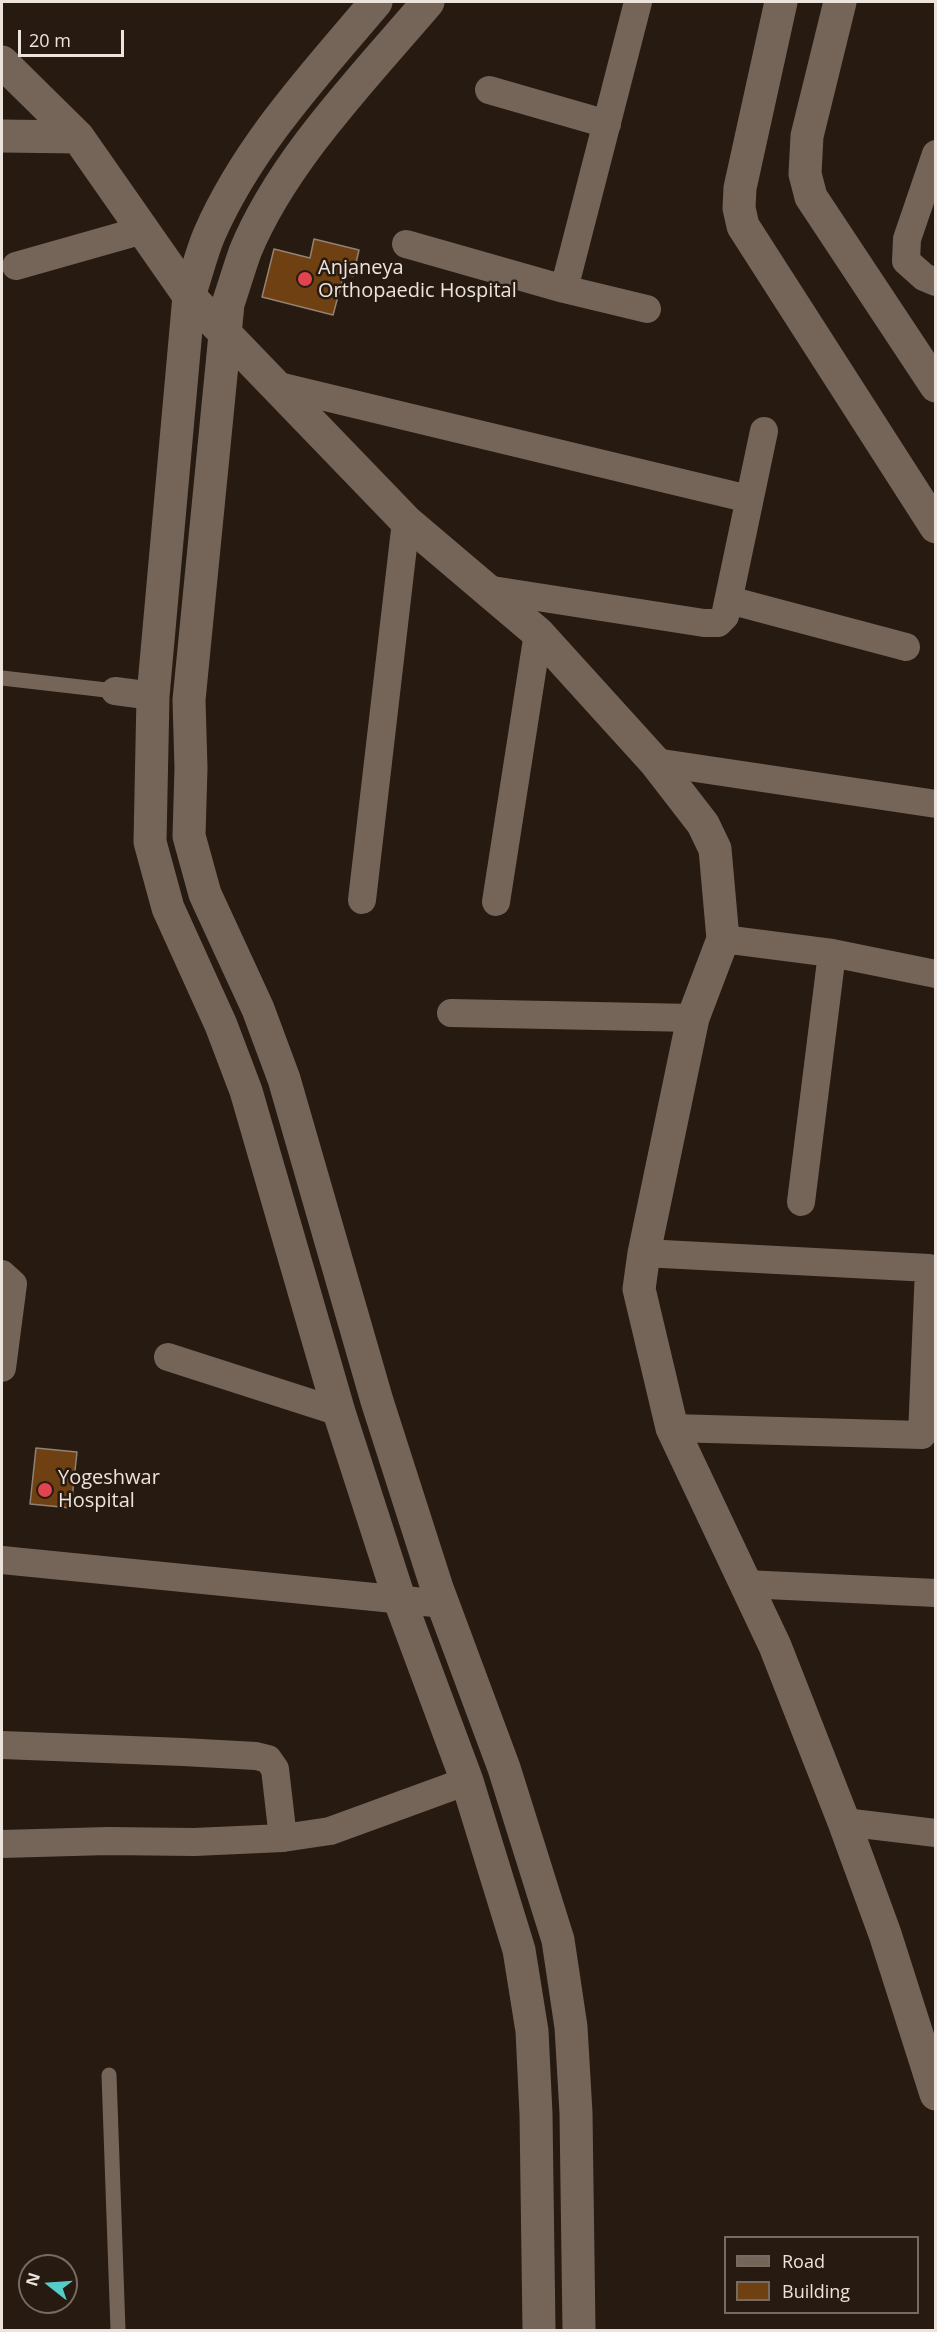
<!DOCTYPE html>
<html>
<head>
<meta charset="utf-8">
<style>
  body { margin:0 }
  #map { position:relative; width:937px; height:2332px; overflow:hidden; background:#271a10; font-family:"Open Sans",sans-serif }
  canvas { display:block }
  .frame { position:absolute; inset:0; border:3px solid #ece3dc; pointer-events:none }
  .legend { position:absolute; left:724px; top:2236px; width:195px; height:78px; box-sizing:border-box; background:#271a10; border:2px solid #766a62; margin:0; padding:8px 10px; list-style:none; font-size:18px; color:#ece3dc }
  .legend li { display:flex; align-items:center; gap:12px; height:30px }
  .legend b { width:30px; border:2px solid #766a62 }
  .north { position:absolute; left:18px; top:2254px; width:60px; height:60px; box-sizing:border-box; background:#271a10; border:2px solid #766a62; border-radius:50%; rotate:287deg; font-size:16px; font-weight:700; line-height:24px; text-align:center; color:#ece3dc }
  .north::after { content:''; display:block; margin:auto; width:21px; height:27px; background:#54cdc9; clip-path:polygon(50% 0,100% 100%,50% 72%,0 100%) }
  .scale { position:absolute; left:18px; top:30px; width:106px; height:27px; box-sizing:border-box; border:3px solid #ece3dc; border-top:0; padding-left:8px; font-size:18px; line-height:21px; white-space:nowrap; color:#ece3dc; -webkit-text-stroke:4px #271a10; paint-order:stroke }
</style>
</head>
<body>
<div id="map">
<canvas width="937" height="2332"></canvas>
<div class="frame"></div>
<ul class="legend">
<li><b style="height:8px;background:#756559"></b>Road</li>
<li><b style="height:16px;background:#6e4012"></b>Building</li>
</ul>
<div class="north">N</div>
<div class="scale">20 m</div>
</div>
<script>
const ctx = document.querySelector('canvas').getContext('2d');
ctx.lineJoin = 'round';
function fillPath(path, color) { ctx.fillStyle = color; ctx.fill(path, 'evenodd'); }
function strokePath(path, color, width, dash) { ctx.strokeStyle = color; ctx.lineWidth = width; ctx.lineCap = dash ? 'butt' : 'round'; ctx.setLineDash(dash || []); ctx.stroke(path); }
function drawText(font, color, halo, rows, align = 'center') {
  ctx.font = font + ' "Open Sans",sans-serif'; ctx.lineWidth = 5; ctx.setLineDash([]); ctx.textBaseline = 'middle'; ctx.strokeStyle = halo; ctx.fillStyle = color; for (const [text, x, y, turn = 0] of rows) {
    ctx.save(); ctx.translate(x, y); ctx.rotate((+turn || 0) * Math.PI / 180); ctx.textAlign = isNaN(turn) ? turn : align; if (halo) ctx.strokeText(text, 0, 0); ctx.fillText(text, 0, 0); ctx.restore();
  }
}
const building = new Path2D(`
  M314,239l45,11 -6,26 -9,-2 -11,41 -71,-18 12,-48 36,9z
  M36,1448l41,4 -6,56 -41,-4z`);
const service = new Path2D(`
  M2,678l113,13
  M109,2075l9,255`);
const minor = new Path2D(`
  M489,90l118,34
  M936,154l-29,85 -1,22 18,16 12,5
  M406,244l158,45 83,20
  M16,266l127,-36
  M564,289l74,-287
  M275,385l474,114
  M486,589l218,34h14l7,-7 39,-185
  M729,600l177,47
  M115,691l38,5
  M655,762l281,42
  M362,900l44,-379
  M496,902l42,-269
  M723,939l109,14 104,21
  M451,1013l242,5
  M801,1202l31,-249
  M644,1253l285,15 -7,167 -250,-7
  M2,1274l11,10 -11,84
  M168,1357l171,55
  M2,1560l442,44
  M745,1584l191,9
  M2,1745l181,7 73,4 12,3 7,10 8,69
  M844,1822l92,11
  M2,1844l106,-3 86,1 89,-4 47,-7 137,-50`);
const tertiary = new Path2D(`
  M376,2c-61,72 -129,145 -167,233 -8,19 -13,41 -20,61l-36,400 -3,146 18,66 53,117 25,66 93,321 61,189 67,180 52,169 13,81 4,83 3,216
  M428,2c-63,74 -146,159 -183,250 -6,17 -11,34 -17,52l-39,396 2,68 -2,68 16,58 53,115 26,70 93,322 60,187 67,180 54,172 13,87 5,86 3,217
  M781,2l-41,186 -1,20 4,18 193,301
  M840,2l-33,134 -2,38 6,23 125,189
  M2,62l76,75 111,159 217,225 132,112 117,129 48,62 12,25 8,90 -30,79 -49,235 -5,36 33,139 103,218 69,176 41,112 51,160
  M2,136l76,1`);
const markers = [
  [305,279,8,"#e0444e"],
  [45,1490,8,"#e0444e"]
];
const poiNames = [
  ["Anjaneya",318,268],
  ["Orthopaedic Hospital",318,291],
  ["Yogeshwar",58,1478],
  ["Hospital",58,1501]
];
fillPath(building, '#6e4012');
strokePath(building, '#928275', 1.5);
strokePath(service, '#756559', 15);
strokePath(minor, '#756559', 28);
strokePath(tertiary, '#756559', 33);
for (const [x, y, r, color] of markers) { const dot = new Path2D(); dot.arc(x, y, r, 0, 2 * Math.PI); ctx.fillStyle = color; ctx.fill(dot); strokePath(dot, '#271a10', 2); }
drawText('20px', '#ece3dc', '#271a10', poiNames, 'left');
</script>
</body>
</html>
